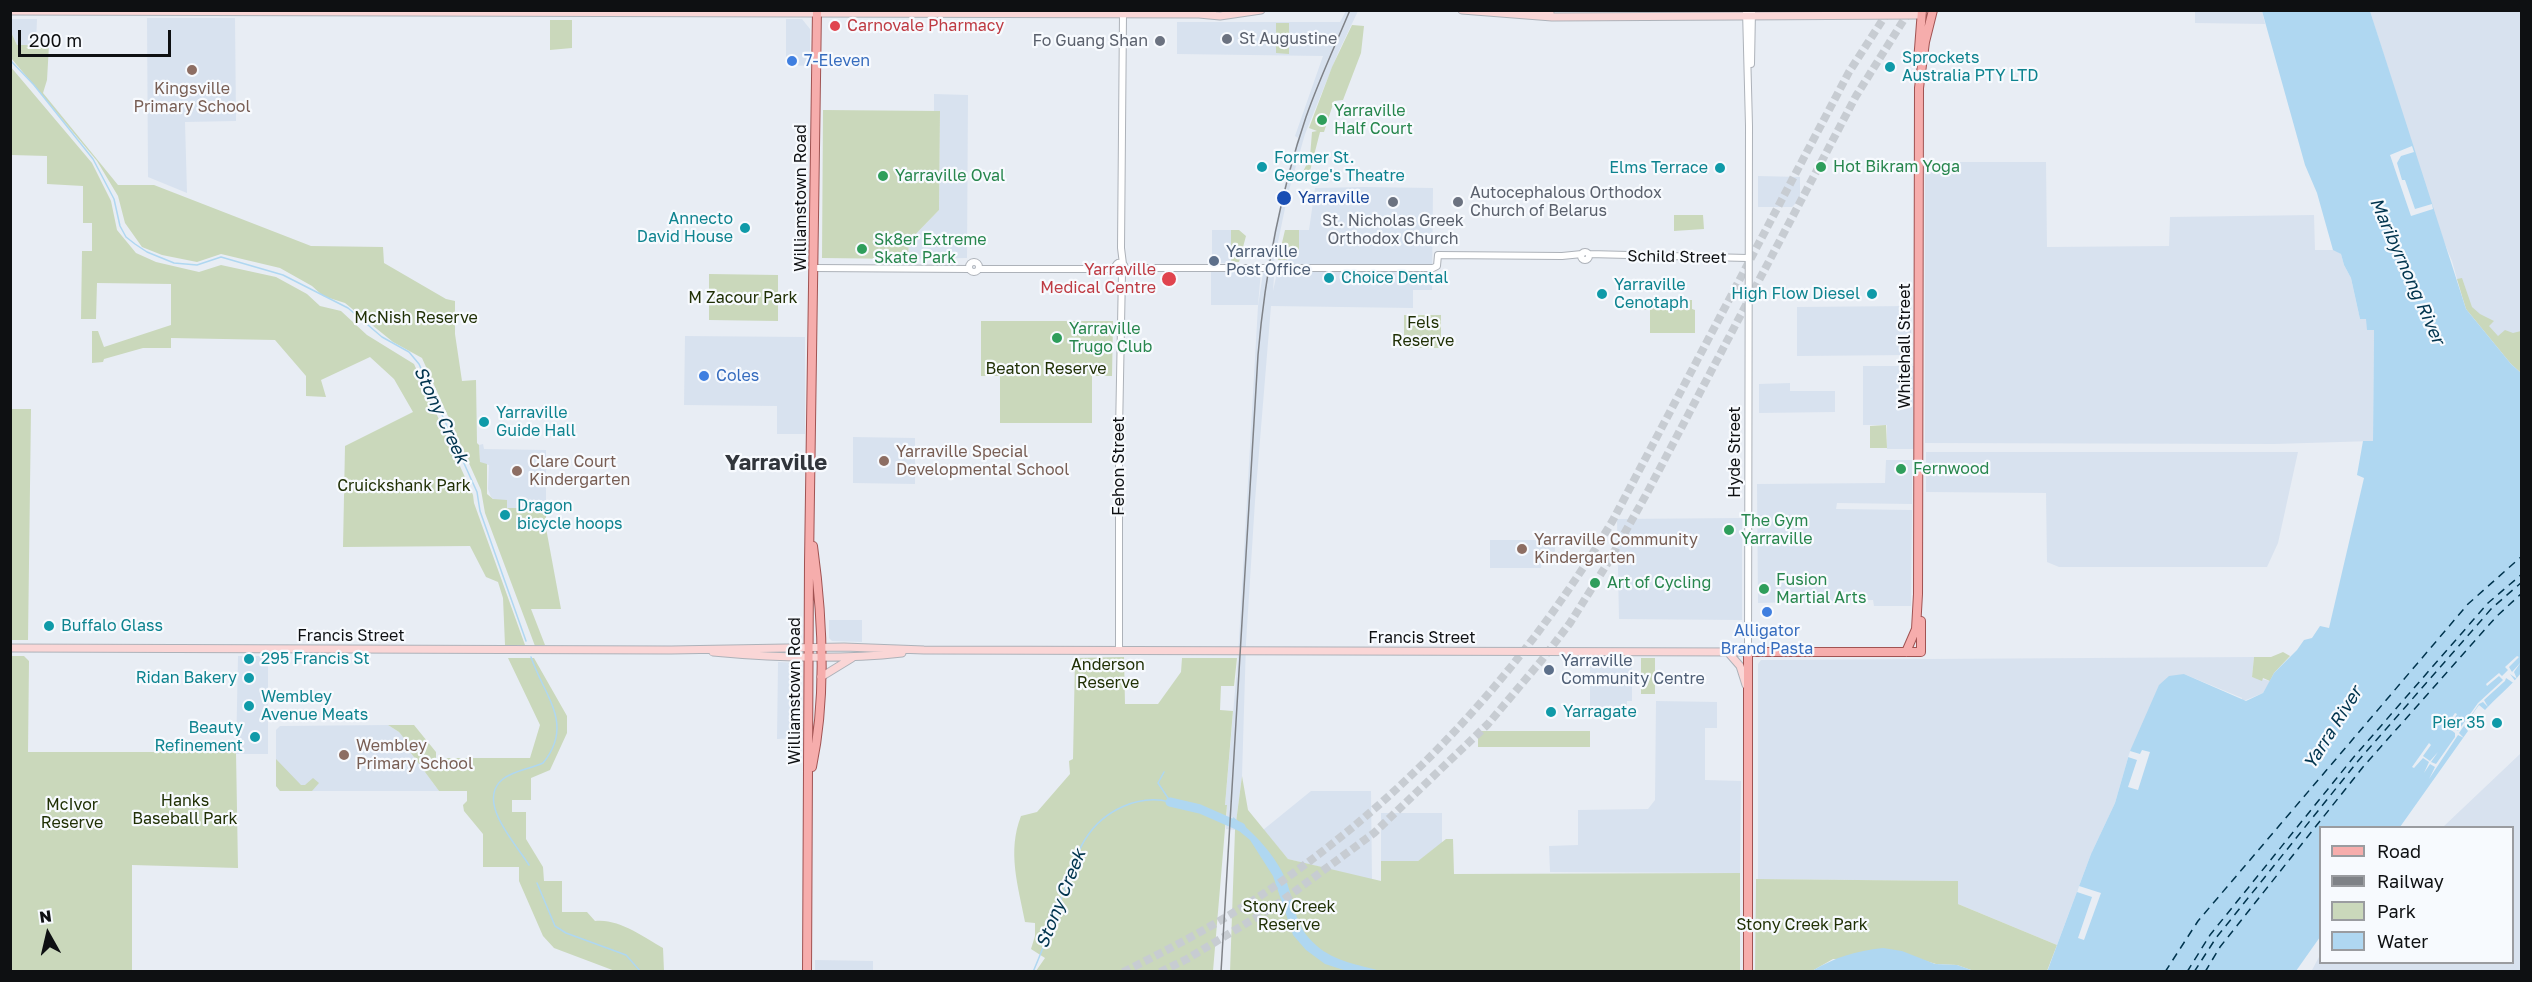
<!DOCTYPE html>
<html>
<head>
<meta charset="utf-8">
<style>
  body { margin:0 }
  #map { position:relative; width:2532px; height:982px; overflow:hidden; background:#e8edf4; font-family:"Golos Text",sans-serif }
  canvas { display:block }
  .frame { position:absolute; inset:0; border:12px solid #0e1012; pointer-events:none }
  .legend { position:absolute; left:2319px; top:826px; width:195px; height:138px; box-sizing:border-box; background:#f7fafe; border:2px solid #9a9ca0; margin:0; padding:8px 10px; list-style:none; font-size:18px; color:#0e1012 }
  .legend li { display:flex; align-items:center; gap:12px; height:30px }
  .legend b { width:30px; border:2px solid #9a9ca0 }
  .north { position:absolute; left:18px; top:904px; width:60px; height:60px; -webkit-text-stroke:4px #f7fafe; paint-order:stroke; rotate:352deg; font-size:16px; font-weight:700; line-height:24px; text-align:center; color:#0e1012 }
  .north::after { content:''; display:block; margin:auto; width:21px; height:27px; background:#0e1012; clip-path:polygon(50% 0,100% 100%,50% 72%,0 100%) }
  .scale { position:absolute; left:18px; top:30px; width:153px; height:27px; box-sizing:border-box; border:3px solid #0e1012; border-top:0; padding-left:8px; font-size:18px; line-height:21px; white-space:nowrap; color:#0e1012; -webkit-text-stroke:4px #f7fafe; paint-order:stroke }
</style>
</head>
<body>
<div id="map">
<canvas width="2532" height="982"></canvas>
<div class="frame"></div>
<ul class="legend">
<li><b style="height:8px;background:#f6adac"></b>Road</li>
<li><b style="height:8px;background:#7f8287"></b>Railway</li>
<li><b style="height:16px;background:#cad8bb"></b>Park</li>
<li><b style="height:16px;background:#afd7f1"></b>Water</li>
</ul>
<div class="north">N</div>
<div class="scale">200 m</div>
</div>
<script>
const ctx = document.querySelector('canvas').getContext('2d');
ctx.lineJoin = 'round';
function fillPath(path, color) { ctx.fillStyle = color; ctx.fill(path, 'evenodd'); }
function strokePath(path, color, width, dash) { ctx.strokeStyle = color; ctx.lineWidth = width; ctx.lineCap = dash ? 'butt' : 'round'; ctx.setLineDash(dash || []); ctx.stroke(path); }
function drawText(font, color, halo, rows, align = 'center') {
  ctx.font = font + ' "Golos Text",sans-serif'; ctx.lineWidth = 4.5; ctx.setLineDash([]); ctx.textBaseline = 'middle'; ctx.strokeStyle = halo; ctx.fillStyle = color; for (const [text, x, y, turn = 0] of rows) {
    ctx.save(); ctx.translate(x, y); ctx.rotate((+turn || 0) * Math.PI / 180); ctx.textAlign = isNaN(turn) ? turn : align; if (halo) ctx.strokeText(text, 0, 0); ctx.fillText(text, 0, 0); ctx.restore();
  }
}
const built = new Path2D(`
  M1346,11h12l-20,42 -33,81 -17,60 -14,67h-6l18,-82 12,-41 -3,-2 28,-80 -146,-2v-32h163z
  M2195,11h67l3,13 -70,-1z
  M2370,11h151v362l-58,-73 -11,-39 -15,-36z
  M147,18h88l1,103 -51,1 2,71 -39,-16z
  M10,19h27l-1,26h-19l-6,-13z
  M786,19h16l8,10v37l-24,-1z
  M934,94l34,1 -1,163 -59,1 1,-18 30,-31 1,-98 -6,-1z
  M1925,162h121l1,85 122,-1 1,-29 144,-2 1,35h21l5,4 3,11 7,13 9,41h6l8,11 -1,111 -99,3 -349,-1z
  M1758,176l42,1v22l-8,8h-34z
  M1363,187l70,1 -1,102h-19v18l-142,-2 -16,195 -9,142 -4,133 -7,54 -9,-1 1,-23 -2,-1 13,-148 20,-351 5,-33 11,3 -1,15 4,-18 9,-12v-6l6,-4 7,-1v-20h10l6,-42z
  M1212,230h19v33h-19z
  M1211,271h50l-3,34h-47z
  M1911,306v49l-114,1v-49z
  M685,336l120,1v97h-28v-28l-93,-1z
  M1863,366h51v83h-27v-24h-24z
  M1790,383v8h45v21l-76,1v-29z
  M853,437l62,1v46l-62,-1z
  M483,444l1,5 62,1v58h-39v-8h-12l-4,-3 -3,-8 1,-24 -9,-2 -1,-18z
  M1926,452h372l-20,91 -11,24h-208l-12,-5 -1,-69 -120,-1z
  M1886,460h26v44l-75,-1 -1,6 76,1 -1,96h-37l-1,-6 -115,3 -1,-119 128,-1z
  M1742,518v102l-123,-1 -2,-100z
  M1490,540h65v18h-13l-1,10h-51z
  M829,620h33v22l-30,-1 -3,-3z
  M238,656h30v98h-32z
  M2254,657l-2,20 18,4 -7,12 -22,9 1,-4 -58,-24 -54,77 -15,52 -24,51 -34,91 -99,-41 -1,-23 -199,-2v-215l3,-4z
  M1590,658h42v43h-5v13h-13v-7h-24z
  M778,662l23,1 -1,75 -23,1z
  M1656,701l61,1v26h-12v52l36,1 -1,92 -190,-1 -1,-26 29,-1v-35l70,-1 7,-9z
  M388,725l11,7 9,10 -3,3 34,46h-159l-4,-5v-56l4,-4z
  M2521,753v218l-210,1 9,-17v7h192v-134l-69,-1z
  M1311,791h60l1,89 -84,-21 -25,-29z
  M1381,813h61v30l-24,18h-37z
  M815,960l58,1v10h-58z`);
const green = new Path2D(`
  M550,20h22v28l-22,2z
  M1276,23h13v31l-13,-1z
  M1352,25l12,1 -3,27 -18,47 -9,1 -10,31h-4l-11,43 4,3 -12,-2 9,-19 2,-25 5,-1 -8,-3 23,-61z
  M11,32l6,13h32l-2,35 -4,13 75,92h36l157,61 72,1 1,16 62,36 9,2v33l7,47 14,-1 1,63 2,2 1,17 7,2v30l6,5 14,1v8h39v20l15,81h-30l14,36 -10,1 -50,-133 -4,-23 -59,-132 -29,-16 -48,-39 -22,-7 -11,-10 -32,-18 -59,-14 -24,8 -35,-7 -20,-8 -17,-24 -7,-27 -21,-35 -86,-103z
  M10,66l82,97 19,38 6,29 19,23 20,9 43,10 22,-7 55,12 31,17 13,12 21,5 26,24 47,29 59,131 1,8 51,142h-20l-2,-47 -5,-16 -12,-5 -16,-31 -127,1 2,-101 68,-34 -19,-33 -24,-22 -49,23 5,17 -20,-1v-20l-31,-36 -104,-2v10h-28l-39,11 -1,3 -11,1v-32h6l6,16 67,-22v-41l-74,-1 -1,36h-15l1,-68h10v-28h-9v-37l-36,-2v-28l-36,-1z
  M823,110l117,1 -1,99 -30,31 -1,18 -86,-1z
  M1674,215h29l1,14 -30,2z
  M1231,230h8l7,6 -7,26h-8z
  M1285,230h14v21h-7v4l-5,1v4h-9z
  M709,274l69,1v46l-69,-1z
  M2462,278l10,29 8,7 14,7 -5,5 9,10 7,-6 8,3 8,-2v42l-10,-9 -45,-55 -9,-30z
  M1649,300h43v9l3,1v23h-45v-23h-10v-2l6,-2z
  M1404,315h37v33h-37z
  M981,321h132l-1,55h-20v47h-92v-47h-19z
  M11,409h20l-3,231h-17z
  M1886,425l1,23h-17v-22z
  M2283,652l7,4 -16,17 -4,8 -7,-3 -1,3 -10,-4 2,-20h17z
  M11,656h13l5,5 -1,91h208l2,116 -106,-3v106h-121z
  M1124,657l1,47h33l23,-32 1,-14h55l-3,28h-13l-1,24 13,1 -8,94h2l-14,166h-177l9,-13 -14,-9 4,-13v-13l-10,-1c-7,-37 -18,-70 -4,-106l16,-4 33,-38 -1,-13 4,-2 2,-101z
  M508,658h26l33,58v17l-17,37 -19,8v22h-19v12h14v27l17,28 1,14h18v31h25l8,9c23,-3 49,16 68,27l1,23h-49l-61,-23 -11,-12 -24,-55v-14h-36v-33l-19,-23 -1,-6 4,-4v-10h-28l-34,-46 2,-3 -8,-10 -11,-7h26l22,27v6h94l10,-33z
  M1641,658h14v36h-14z
  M1478,731h112v16h-112z
  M276,759l25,26h4l8,-7 6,5 -7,8h-32l-4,-5z
  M1242,776l6,34 40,49 93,22v-20h37l28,-22h7l1,35 286,-1v98l-510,1 5,-142z
  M1756,879l202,2v23l99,41 -10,26h-73l-17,-6 -21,-1 -17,-5h-86l-21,12 -57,1z`);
const water = new Path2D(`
  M2262,11h108l96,298 45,55 10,9v300c-10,13 -24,24 -36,37l-6,-5 -15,21 4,5 -68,96 -80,1v109l-24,34 -249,1 44,-118 24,-51 15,-52 29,-66 10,-9 15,-2 62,27 17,-8 11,-20 23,-23 7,-10 8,-2 8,-12 9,2 35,-150 -7,-3 6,-34h10l1,-111h-7l-1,-11h-6l-9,-41 -7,-13 -3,-11 -8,-4 -16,-57 -12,-28z
  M1233,817c21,15 43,39 53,63 10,27 7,45 31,66 17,15 42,19 64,25h-34l-22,-7 -19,-14 -13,-15 -20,-59 -23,-36 -17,-14z
  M1883,948l19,3 33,13 22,1 17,6h-162c24,-14 43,-20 71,-23z`);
const pier = new Path2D(`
  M2412,146l2,6 -13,4 -4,7 5,17h3l10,29 17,-5 1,5 -22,7 -21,-61z
  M2517,656l2,1 -10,10 3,5 9,-10 -7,10 3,7 -7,-5 6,8 -1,2 -9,-6 -1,3 -21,19 4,7 -5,-5 -4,2 -20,29 5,5 -6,-3 -29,44 6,-12 -5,-3 -6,9 5,-11 -6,-4 -9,10 -2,-1 17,-24 2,2 -8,11 7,5 8,-9 -7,10 5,2 19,-27v-4l-9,-7 9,-13 2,1 -7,12 8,5 20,-28 25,-23 -4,-4 -12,10 -1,-2 13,-11 3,3 6,-6 -3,-3z
  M2142,750l8,2 -12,38 -10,-3 9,-27 -9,-3 2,-6 10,3z
  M2079,886l22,7 -17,47 -6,-2 14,-41 -15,-5z`);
const stream = new Path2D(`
  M10,60l24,25 59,74 21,40 6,27 6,11 9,7 12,8 27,11 23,2 24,-8 62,18 65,33 34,29 27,15 10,12 58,128 3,19 46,130
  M1164,772l-6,11 12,18
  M529,865c-13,-21 -54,-64 -26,-86 11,-9 27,-10 40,-16 32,-39 1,-67 -12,-106
  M537,883l18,43 11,7 60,22 15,17
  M1033,972c12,-28 23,-58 33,-87 6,-16 11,-34 20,-47 18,-28 53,-44 84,-36`);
const river = new Path2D(`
  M1170,802l30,7 41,18`);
const ferry = new Path2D(`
  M2165,972l33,-51 270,-317 54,-48
  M2187,972l23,-37 143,-177 135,-155 34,-29
  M2194,972l22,-34 142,-177 134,-153 30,-26
  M2205,972l15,-25 143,-180 133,-150 26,-24`);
const motorwayTunnel = new Path2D(`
  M1123,972c49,-24 98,-50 143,-80 143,-96 259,-224 347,-372l236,-448 40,-62
  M1160,972l27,-13 88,-53 99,-73 114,-109 53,-63 29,-38 39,-62 38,-68 209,-397 54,-86`);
const tertiary = new Path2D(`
  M1746,10l3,116 -1,526
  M1123,14l-2,234 2,16
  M1751,64l1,-54
  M1581 256a4 4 0 1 1 8 0a4 4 0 1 1-8 0Z
  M1589,254l158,4
  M969 267a5 5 0 1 1 10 0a5 5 0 1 1-10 0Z
  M1115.5 267a4.5 4.5 0 1 1 9 0a4.5 4.5 0 1 1-9 0Z
  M814,268l155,1
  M979,269h137
  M1124,270l14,-2h295l4,-2 1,-11 124,1 20,-2
  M1119,651v-219l3,-160`);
const secondary = new Path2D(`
  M1462,10l90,7 369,-2
  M1532,10l18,3
  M10,11l1189,3 21,2 41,-6
  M1201,13l12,-3
  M10,648l661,2 173,-3 80,3 824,2
  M1727,651l13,15 6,19
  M713,652c63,6 126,8 189,1
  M821,677l31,-19`);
const primary = new Path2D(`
  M1918,62l4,-52
  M1906,652l10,-23 2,-35 1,-506 6,-46 8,-32
  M812,767c15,-72 11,-148 1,-221
  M807,972l2,-410 8,-552
  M1748,972v-320h173v-31`);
const rail = new Path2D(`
  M1221,972l37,-617c7,-81 22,-161 48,-238 13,-37 29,-71 44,-107`);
const markers = [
  [835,26,6,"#e0444e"],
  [1227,39,6,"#6b7280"],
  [1160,41,6,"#6b7280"],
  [792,61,6,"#3f7fe0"],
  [1890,67,6,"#0f9aa8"],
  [192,70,6,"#8d6e63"],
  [1322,120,6,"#2e9e5b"],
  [1262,167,6,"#0f9aa8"],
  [1821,167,6,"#2e9e5b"],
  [1720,168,6,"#0f9aa8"],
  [883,176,6,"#2e9e5b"],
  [1284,198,8,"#1a4fb4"],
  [1393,202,6,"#6b7280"],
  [1458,202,6,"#6b7280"],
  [745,228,6,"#0f9aa8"],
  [862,249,6,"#2e9e5b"],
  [1214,261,6,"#5c6f8a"],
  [1329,278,6,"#0f9aa8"],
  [1169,279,8,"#e0444e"],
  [1602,294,6,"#0f9aa8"],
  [1872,294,6,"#0f9aa8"],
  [1057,338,6,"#2e9e5b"],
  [704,376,6,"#3f7fe0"],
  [484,422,6,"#0f9aa8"],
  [884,461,6,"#8d6e63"],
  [1901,469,6,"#2e9e5b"],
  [517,471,6,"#8d6e63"],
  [505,515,6,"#0f9aa8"],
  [1729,530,6,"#2e9e5b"],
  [1522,549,6,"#8d6e63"],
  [1595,583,6,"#2e9e5b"],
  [1764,589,6,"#2e9e5b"],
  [1767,612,6,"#3f7fe0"],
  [49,626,6,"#0f9aa8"],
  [249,659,6,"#0f9aa8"],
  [1549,670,6,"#5c6f8a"],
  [249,678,6,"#0f9aa8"],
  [249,706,6,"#0f9aa8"],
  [1551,712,6,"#0f9aa8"],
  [2497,723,6,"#0f9aa8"],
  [255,737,6,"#0f9aa8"],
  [344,755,6,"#8d6e63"]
];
const healthNames = [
  ["Carnovale Pharmacy",847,26],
  ["Yarraville",1156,270,"right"],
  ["Medical Centre",1156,288,"right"]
];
const worshipNames = [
  ["St Augustine",1239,39],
  ["Fo Guang Shan",1148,41,"right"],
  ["Autocephalous Orthodox",1470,193],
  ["Church of Belarus",1470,211],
  ["St. Nicholas Greek",1393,221,"center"],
  ["Orthodox Church",1393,239,"center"]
];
const cultureNames = [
  ["Sprockets",1902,58],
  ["Australia PTY LTD",1902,76],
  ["Former St.",1274,158],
  ["George's Theatre",1274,176],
  ["Elms Terrace",1708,168,"right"],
  ["Annecto",733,219,"right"],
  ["David House",733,237,"right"],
  ["Choice Dental",1341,278],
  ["Yarraville",1614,285],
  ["Cenotaph",1614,303],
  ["High Flow Diesel",1860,294,"right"],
  ["Yarraville",496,413],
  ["Guide Hall",496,431],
  ["Dragon",517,506],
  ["bicycle hoops",517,524],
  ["Buffalo Glass",61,626],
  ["295 Francis St",261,659],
  ["Ridan Bakery",237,678,"right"],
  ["Wembley",261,697],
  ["Avenue Meats",261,715],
  ["Yarragate",1563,712],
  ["Pier 35",2485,723,"right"],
  ["Beauty",243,728,"right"],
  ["Refinement",243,746,"right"]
];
const shopNames = [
  ["7-Eleven",804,61],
  ["Coles",716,376],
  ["Alligator",1767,631,"center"],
  ["Brand Pasta",1767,649,"center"]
];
const educationNames = [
  ["Kingsville",192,89,"center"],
  ["Primary School",192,107,"center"],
  ["Yarraville Special",896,452],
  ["Developmental School",896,470],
  ["Clare Court",529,462],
  ["Kindergarten",529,480],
  ["Yarraville Community",1534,540],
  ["Kindergarten",1534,558],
  ["Wembley",356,746],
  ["Primary School",356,764]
];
const leisureNames = [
  ["Yarraville",1334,111],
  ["Half Court",1334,129],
  ["Hot Bikram Yoga",1833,167],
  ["Yarraville Oval",895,176],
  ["Sk8er Extreme",874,240],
  ["Skate Park",874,258],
  ["Yarraville",1069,329],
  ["Trugo Club",1069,347],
  ["Fernwood",1913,469],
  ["The Gym",1741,521],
  ["Yarraville",1741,539],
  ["Fusion",1776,580],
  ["Martial Arts",1776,598],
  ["Art of Cycling",1607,583]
];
const streetNames = [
  ["Williamstown Road",801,198,-90],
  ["Schild Street",1677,257,1],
  ["Whitehall Street",1905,346,-90],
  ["Hyde Street",1735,452,-90],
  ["Fehon Street",1119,466,-90],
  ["Francis Street",351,636],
  ["Francis Street",1422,638],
  ["Williamstown Road",795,691,-90]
];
const transitNames = [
  ["Yarraville",1298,198]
];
const serviceNames = [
  ["Yarraville",1226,252],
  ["Post Office",1226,270],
  ["Yarraville",1561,661],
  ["Community Centre",1561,679]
];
const parkNames = [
  ["M Zacour Park",743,298],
  ["McNish Reserve",416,318],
  ["Fels",1423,323],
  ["Reserve",1423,341],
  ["Beaton Reserve",1046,369],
  ["Cruickshank Park",404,486],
  ["Anderson",1108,665],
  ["Reserve",1108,683],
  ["Hanks",185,801],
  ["Baseball Park",185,819],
  ["McIvor",72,805],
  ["Reserve",72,823],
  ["Stony Creek",1289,907],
  ["Reserve",1289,925],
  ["Stony Creek Park",1802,925]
];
const waterNames = [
  ["Maribyrnong River",2407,271,66],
  ["Stony Creek",441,415,65],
  ["Yarra River",2333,728,-58],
  ["Stony Creek",1061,899,-68]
];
const districtNames = [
  ["Yarraville",776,463]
];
fillPath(built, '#d8e2ef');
fillPath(green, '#cad8bb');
fillPath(water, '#afd7f1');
fillPath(pier, '#e8edf4');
strokePath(stream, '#afd7f1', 1.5);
strokePath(river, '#afd7f1', 9);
strokePath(ferry, '#00344e', 1.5, [8, 6]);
strokePath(motorwayTunnel, '#c7ccd2', 8, [8, 4]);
strokePath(tertiary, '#adb2b9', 8);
strokePath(secondary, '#adb2b9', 9);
strokePath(primary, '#a15352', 10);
strokePath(tertiary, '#fff', 6);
strokePath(secondary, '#fad6d6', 7);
strokePath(primary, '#f6adac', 8);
strokePath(rail, '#7f8287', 1.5);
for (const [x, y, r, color] of markers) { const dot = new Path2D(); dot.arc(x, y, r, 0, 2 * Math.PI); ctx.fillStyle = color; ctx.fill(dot); strokePath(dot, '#f7fafe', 2); }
drawText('16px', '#be3a42', '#f7fafe', healthNames, 'left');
drawText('16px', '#5b616d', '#f7fafe', worshipNames, 'left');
drawText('16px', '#0d838f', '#f7fafe', cultureNames, 'left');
drawText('16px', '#366cbe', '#f7fafe', shopNames, 'left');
drawText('16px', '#785e54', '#f7fafe', educationNames, 'left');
drawText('16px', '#27864d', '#f7fafe', leisureNames, 'left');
drawText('16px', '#0e1012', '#f7fafe', streetNames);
drawText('16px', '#164399', '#f7fafe', transitNames, 'left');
drawText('16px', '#4e5e75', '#f7fafe', serviceNames, 'left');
drawText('16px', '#203005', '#f7fafe', parkNames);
drawText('italic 18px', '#00344e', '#f7fafe', waterNames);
drawText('bold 22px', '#31353b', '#f7fafe', districtNames);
</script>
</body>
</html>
